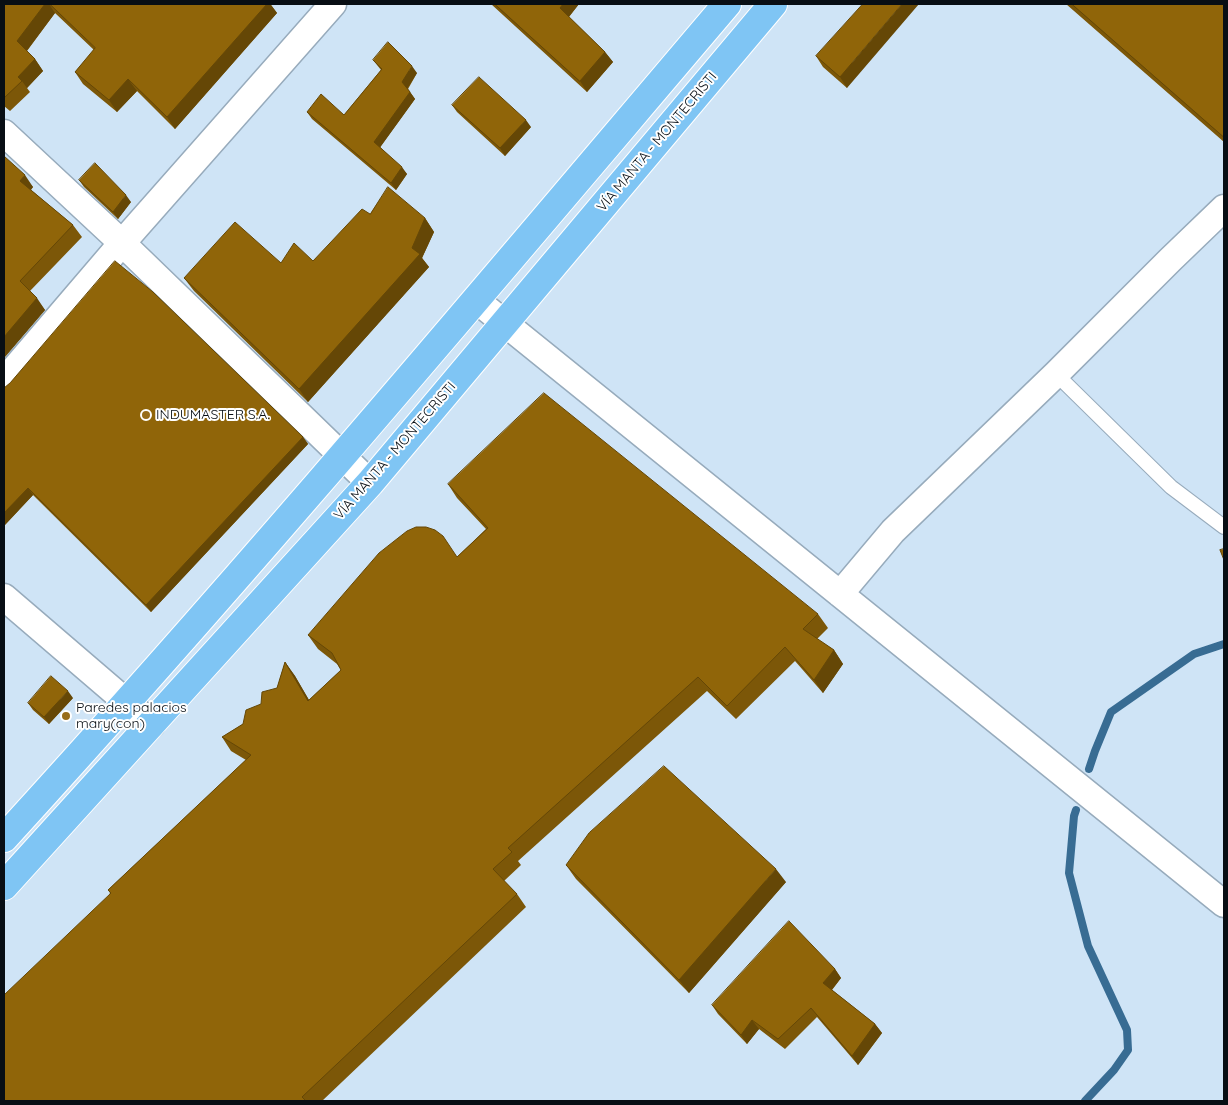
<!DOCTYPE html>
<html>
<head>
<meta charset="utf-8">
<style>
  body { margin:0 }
  #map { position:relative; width:1228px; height:1105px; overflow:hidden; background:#cfe4f6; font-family:Quicksand,sans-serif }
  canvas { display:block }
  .frame { position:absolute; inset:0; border:5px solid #080e14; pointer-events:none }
</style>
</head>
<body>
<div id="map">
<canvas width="1228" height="1105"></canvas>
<div class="frame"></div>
</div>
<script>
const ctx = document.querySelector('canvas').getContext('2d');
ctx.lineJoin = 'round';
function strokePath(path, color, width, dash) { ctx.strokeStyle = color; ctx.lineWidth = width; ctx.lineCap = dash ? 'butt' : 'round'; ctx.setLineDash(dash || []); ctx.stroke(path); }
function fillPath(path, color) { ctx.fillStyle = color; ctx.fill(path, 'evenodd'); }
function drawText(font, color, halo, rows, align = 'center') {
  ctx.font = font + ' Quicksand,sans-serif'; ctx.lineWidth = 4; ctx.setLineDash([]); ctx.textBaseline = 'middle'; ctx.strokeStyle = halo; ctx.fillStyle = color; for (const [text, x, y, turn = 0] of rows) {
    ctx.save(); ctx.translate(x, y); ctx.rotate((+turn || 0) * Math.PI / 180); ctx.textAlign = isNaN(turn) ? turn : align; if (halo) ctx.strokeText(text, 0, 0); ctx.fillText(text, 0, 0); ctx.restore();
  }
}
const stream = new Path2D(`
  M1089,769l6,-18 16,-39 83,-58 30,-10
  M1076,810l-2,6 -5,57 19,73 39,84 1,20 -14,20 -29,31`);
const service = new Path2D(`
  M1056,374l115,113 53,40`);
const minor = new Path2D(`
  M4,133l118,110 248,240
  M476,300l748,604
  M4,381l118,-138 211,-239
  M840,594l53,-63 163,-157 114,-114 54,-52
  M4,597l148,127`);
const primary = new Path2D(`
  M4,838c248,-271 485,-554 723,-834
  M4,886l366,-403 403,-479`);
const wall = new Path2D(`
  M4,4h269l-2,1 6,8 -102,116 -38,-38 -20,21 -34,-28 -8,-12 19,-22 -39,-37 -28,38 8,8 8,12 -16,17 3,4 -20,19 -6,-5z
  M491,4h88l-10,13 36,35 8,10 -26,30z
  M863,4l-16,84 -24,-21 -7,-11z
  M1066,4h158v138z
  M373,60l44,13 -9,16 7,10 -35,48 27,27 -11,16 -84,-71 -5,-7 37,3 37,-45z
  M452,105l79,22 -26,29 -48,-44z
  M4,156l29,31 -2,3 42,35 9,12 -52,54 15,19 -41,48z
  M79,180l52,22 -13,17 -34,-32z
  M370,214l55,4 9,14 -12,26 7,9 -121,135 -114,-111 -10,-13 97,-15 32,-2z
  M4,388l299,49 5,7 -157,168 -118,-117 -29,31z
  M448,484l370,130 10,14 -11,11 17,11 9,14 -20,29 -28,-32 -59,58 -29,-28 -189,170 3,4 -17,16 13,13 9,13 -204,194h-318l106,-208 -2,-3 138,-130 -15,-9 -9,-14 21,-13 34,-36 8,-26 10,14 14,24 32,-30 -4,-6 -19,-15 -10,-14 149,-78 29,-28 -29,-31z
  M73,698l-24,26 -16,-14 -5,-7z
  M566,865l220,17 -97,111 -113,-114z
  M835,969l6,9 -9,12 43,34 7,9 -24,32 -41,-48 -32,32 -26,-20 -12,15 -29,-30 -6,-9z`);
const shadedWall = new Path2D(`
  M45,4h4l6,9 -30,40 -8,-12z
  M267,4h6l-2,1 6,8 -102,116 -8,-12z
  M563,4h16l-12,15 -7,-11z
  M902,4h17l-72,84 -7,-11z
  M605,52l8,10 -26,30 -7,-11z
  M35,59l8,12 -16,17 -5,-7 -4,-4z
  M412,66l5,7 -10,16 -5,-7z
  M128,79l9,12 -20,21 -8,-12z
  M410,92l5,7 -36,50 -5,-7z
  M526,120l5,7 -26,29 -5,-8z
  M402,167l5,7 -11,16 -5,-7z
  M25,175l8,12 -5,6 -8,-12z
  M126,195l5,7 -13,17 -5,-7z
  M425,218l9,14 -12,26 7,9 -121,135 -9,-13 113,-141z
  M37,298l8,12 -41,48v-21z
  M303,437l5,7 -157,168 -5,-7z
  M28,488l5,7 -29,31v-13z
  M834,650l9,14 -20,29 -9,-13z
  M285,662l10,14 22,38 -9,-13z
  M68,691l5,7 -24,26 -5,-7z
  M776,869l10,13 -97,111 -10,-13z
  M835,969l6,9 -11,14 -7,-9z
  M752,1020l7,9 -12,15 -6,-9z
  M875,1024l7,9 -24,32 -6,-9z`);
const building = new Path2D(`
  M4,4h41l-28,37 18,18 -17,18 4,4 -18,17z
  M50,4h217l-100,113 -39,-38 -19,21 -34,-28 20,-24z
  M495,4h68l-3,4 45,44 -25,29z
  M863,4h39l-62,73 -24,-21z
  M1072,4h152v133z
  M388,42l24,24 -10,16 8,10 -36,50 28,25 -11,16 -84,-71 14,-18 23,21 38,-46 -9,-9z
  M479,77l47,43 -26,28 -48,-43z
  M4,156l21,19 -5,6 53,44 -53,56 17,17 -33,39z
  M95,163l31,32 -13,17 -34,-32z
  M388,187l37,31 -13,30 8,6 -121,135 -115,-111 51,-56 46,41 13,-20 19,18 49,-52 8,5z
  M115,261l38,31 150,145 -157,168 -118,-117 -24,25v-125l6,-5z
  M544,393l274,221 -15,15 31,21 -20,30 -29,-33 -58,59 -29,-29 -190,171 4,4 -19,17 24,25 -215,203 4,4h-302v-106l107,-102 -3,-3 143,-135 -29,-18 21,-13 3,-14 15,-6 1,-12 15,-4 8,-26 23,39 33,-31 -9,-17 -24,-18 71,-82 28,-22 9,-4h10l9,3 8,6 14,21 31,-29 -40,-44z
  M1224,549v11l-4,-10z
  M51,676l17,15 -24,26 -16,-14z
  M664,766l112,103 -97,111 -113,-115 23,-32z
  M789,921l46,48 -12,14 52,41 -23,32 -41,-48 -33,31 -26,-19 -11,15 -29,-30z`);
const markers = [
  [146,415,5,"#986d1a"],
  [66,716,5,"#986d1a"]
];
const streetNames = [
  ["VÍA MANTA - MONTECRISTI",657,142,-50],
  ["VÍA MANTA - MONTECRISTI",395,451,-49]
];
const poiNames = [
  ["INDUMASTER S.A.",156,415],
  ["Paredes palacios",76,708],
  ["mary(con)",76,724]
];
strokePath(stream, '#386c93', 8);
strokePath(service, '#97abbc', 16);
strokePath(minor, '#97abbc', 29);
strokePath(primary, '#fff', 30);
strokePath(service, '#fff', 14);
strokePath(minor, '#fff', 26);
strokePath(primary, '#7fc5f4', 28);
fillPath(wall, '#7c5708');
fillPath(shadedWall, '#654706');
fillPath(building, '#906509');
strokePath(building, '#654706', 1);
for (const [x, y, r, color] of markers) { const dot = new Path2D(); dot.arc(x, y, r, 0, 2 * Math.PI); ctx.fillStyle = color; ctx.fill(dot); strokePath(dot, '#fff', 2); }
drawText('14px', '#080e14', '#fff', streetNames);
drawText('14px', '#080e14', '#fff', poiNames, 'left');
</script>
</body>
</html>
